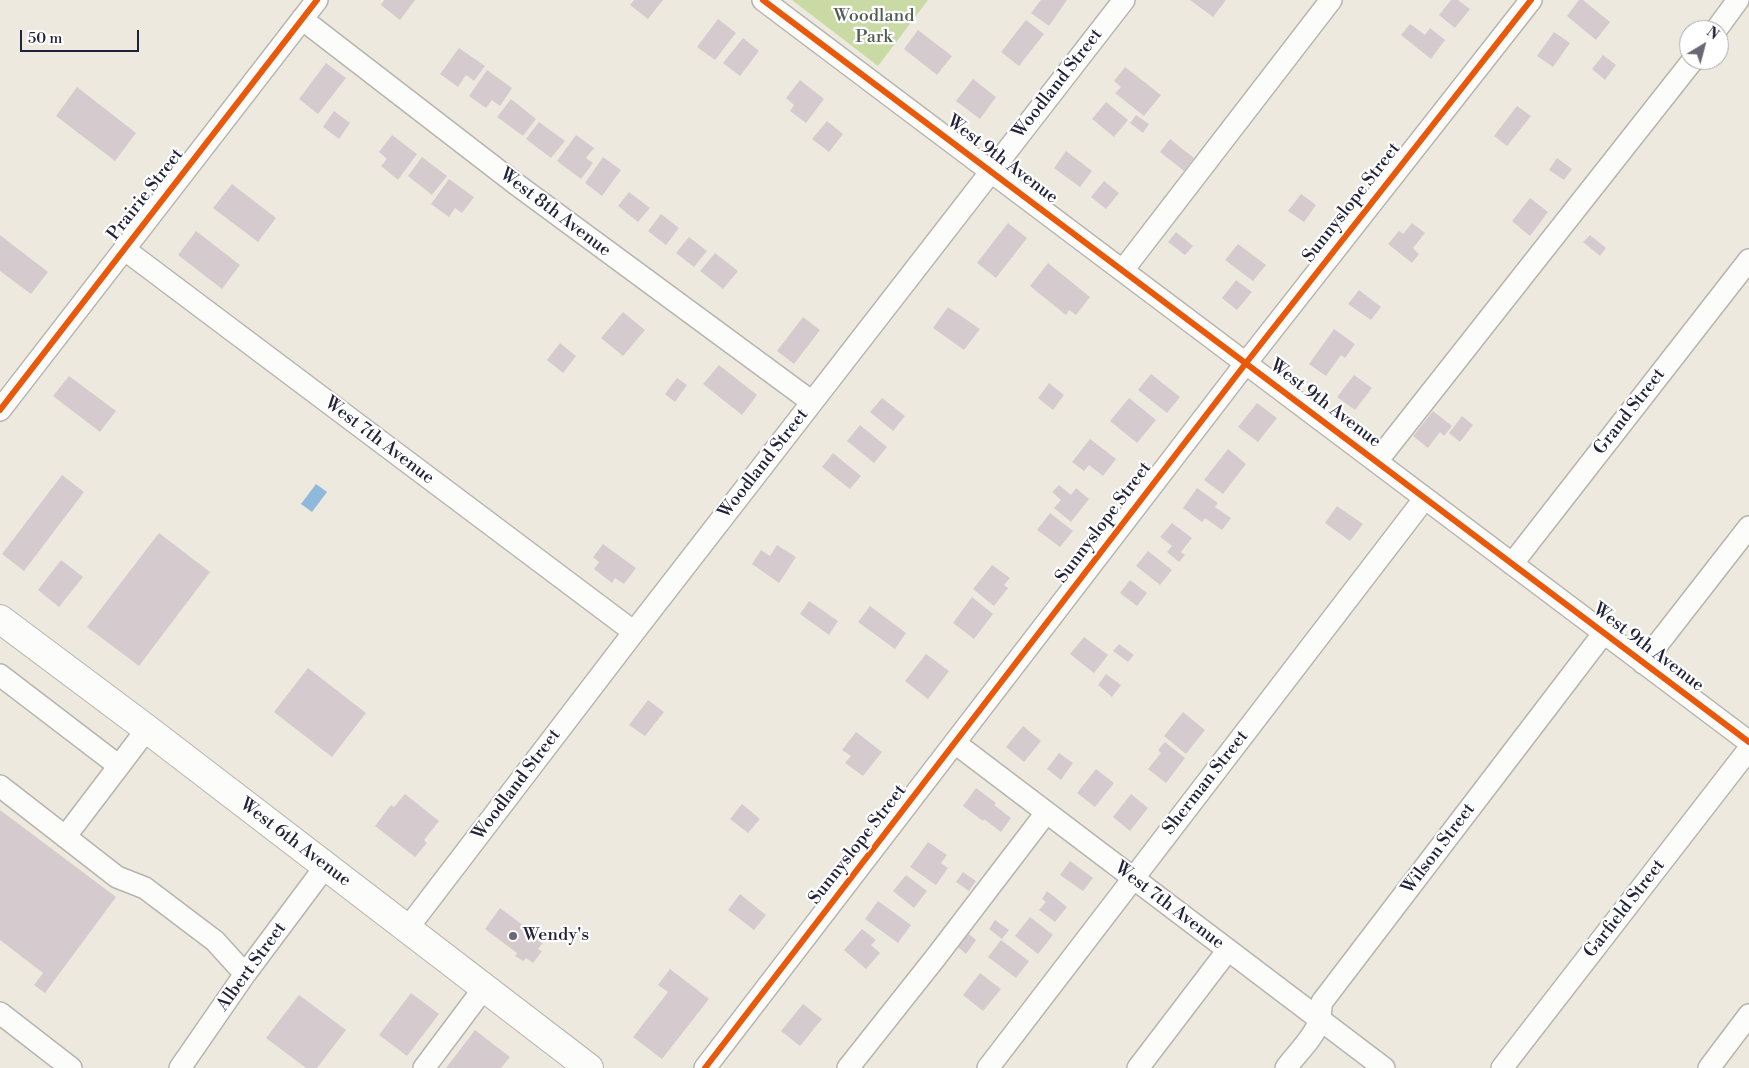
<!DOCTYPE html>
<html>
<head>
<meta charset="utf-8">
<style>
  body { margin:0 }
  #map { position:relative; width:1749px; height:1068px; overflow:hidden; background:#eee9de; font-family:"Libre Bodoni",serif }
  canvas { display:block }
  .north { position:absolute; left:1679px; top:20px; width:50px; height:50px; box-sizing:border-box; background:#fff; border:1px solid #a7a7b1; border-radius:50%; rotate:37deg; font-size:14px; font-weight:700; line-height:20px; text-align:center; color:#22223b }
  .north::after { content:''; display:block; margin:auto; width:18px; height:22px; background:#696874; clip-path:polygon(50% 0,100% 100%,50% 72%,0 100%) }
  .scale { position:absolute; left:20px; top:30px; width:119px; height:22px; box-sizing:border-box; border:2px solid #22223b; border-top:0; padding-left:6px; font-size:15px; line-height:18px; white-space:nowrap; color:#22223b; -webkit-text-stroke:4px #fff; paint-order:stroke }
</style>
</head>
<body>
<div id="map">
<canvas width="1749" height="1068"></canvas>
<div class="north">N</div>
<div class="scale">50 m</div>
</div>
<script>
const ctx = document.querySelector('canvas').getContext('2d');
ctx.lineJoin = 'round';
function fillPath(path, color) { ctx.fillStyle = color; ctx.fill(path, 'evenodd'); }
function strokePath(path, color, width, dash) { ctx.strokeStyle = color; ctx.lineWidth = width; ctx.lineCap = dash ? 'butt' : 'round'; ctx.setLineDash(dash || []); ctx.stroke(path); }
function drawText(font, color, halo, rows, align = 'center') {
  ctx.font = font + ' "Libre Bodoni",serif'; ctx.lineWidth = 4.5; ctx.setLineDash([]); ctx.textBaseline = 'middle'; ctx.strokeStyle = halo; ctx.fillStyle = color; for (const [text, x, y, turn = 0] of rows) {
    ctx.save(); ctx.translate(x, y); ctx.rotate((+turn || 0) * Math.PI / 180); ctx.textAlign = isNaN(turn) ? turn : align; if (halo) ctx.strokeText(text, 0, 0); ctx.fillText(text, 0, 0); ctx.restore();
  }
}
const green = new Path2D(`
  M792,0h136l-50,66z`);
const water = new Path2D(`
  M316,484l11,8 -15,20 -11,-8z`);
const building = new Path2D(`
  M384,0h31l-15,20 -19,-15z
  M634,0h29l-15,19 -18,-14z
  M1041,0h26l-18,26 -18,-13z
  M1190,0h36l-13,17z
  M1451,0h7l12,9 -15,19 -16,-13z
  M1579,0h4l27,22 -14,18 -29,-24z
  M718,19l18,14 -21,27 -18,-13z
  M1026,20l18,14 -25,32 -18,-14z
  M1410,24l15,11 5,-7 15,12 -14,19 -30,-24z
  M918,30l34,26 -15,19 -33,-26z
  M1554,32l16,11 -17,24 -16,-11z
  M743,38l16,13 -19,25 -17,-13z
  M459,48l26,18 -11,15 -8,-6 -8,12 -18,-13z
  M1603,55l13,10 -11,15 -13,-11z
  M326,63l20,15 -28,36 -19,-15z
  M1125,67l36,28 -17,21 -29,-23 6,-6 -7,-6z
  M487,70l25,18 -12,18 -8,-6 -6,8 -17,-12z
  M973,79l23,18 -16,22 -24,-18z
  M800,80l24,19 -18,24 -16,-12 4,-6 -8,-7z
  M77,87l59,46 -21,28 -59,-45z
  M511,99l25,20 -13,17 -26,-19z
  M1106,102l22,18 -14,17 -22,-18z
  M1517,106l14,10 -24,30 -13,-10z
  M334,111l16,12 -11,16 -16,-12z
  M1136,115l13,9 -6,9 -13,-10z
  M827,121l16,13 -14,18 -17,-13z
  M539,122l26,19 -14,17 -25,-19z
  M392,135l25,19 -19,26 -17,-14 6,-7 -8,-7z
  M576,135l18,13 -8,10 7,5 -12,16 -24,-18z
  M1170,139l24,19 -10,13 -24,-19z
  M1066,151l26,20 -12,16 -26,-19z
  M422,157l25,19 -15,19 -24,-19z
  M603,157l18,13 -19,26 -17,-13z
  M1557,158l15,11 -8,11 -15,-10z
  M449,179l25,18 -12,16 -7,-5 -6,9 -18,-13z
  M1104,181l15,12 -13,16 -15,-12z
  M232,184l44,34 -18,24 -45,-34z
  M629,192l21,16 -12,14 -20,-16z
  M1301,194l15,11 -12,17 -16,-11z
  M1530,198l18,14 -18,24 -18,-15z
  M661,214l18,14 -13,17 -18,-14z
  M1008,223l19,15 -31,40 -19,-15z
  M1412,223l13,10 -12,15 6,6 -7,9 -24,-19 11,-13 4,3z
  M196,231l44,34 -18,24 -44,-34z
  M1176,232l17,14 -8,9 -17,-13z
  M0,235l48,37 -17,22 -31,-23z
  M1590,235l16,13 -6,8 -17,-14z
  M689,237l18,14 -13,16 -18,-14z
  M1238,244l28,21 -13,16 -28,-21z
  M715,253l23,18 -15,18 -23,-18z
  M1048,263l42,34 -14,18 -7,-5 -3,5 -36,-29z
  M1236,280l16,12 -15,18 -15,-12z
  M1359,290l22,17 -10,13 -23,-16z
  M948,307l32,22 -16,21 -31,-22z
  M623,312l22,18 -22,26 -22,-18z
  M803,317l17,13 -26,34 -17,-13z
  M1334,329l21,15 -10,14 -4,-3 -15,21 -17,-12z
  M560,343l16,13 -13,17 -16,-13z
  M719,365l38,30 -15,20 -39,-31z
  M1151,374l29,23 -13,16 -29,-23z
  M1354,375l18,13 -17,22 -18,-13z
  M69,376l47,35 -16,21 -47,-36z
  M677,378l10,7 -12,17 -10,-8z
  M1049,383l15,12 -11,15 -15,-12z
  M882,398l23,18 -12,15 -23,-19z
  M1129,398l27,22 -19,23 -27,-22z
  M1257,403l20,15 -19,24 -20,-15z
  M1433,411l19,15 -8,10 -4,-4 -12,16 -15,-12z
  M1462,416l11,9 -13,17 -11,-9z
  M860,425l27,22 -13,16 -27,-22z
  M1090,439l26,20 -13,17 -14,-11 -5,6 -12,-9z
  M1228,449l18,15 -23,30 -19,-14z
  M833,453l28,23 -11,13 -28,-22z
  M62,475l22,17 -60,79 -22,-17z
  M1059,485l12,10 5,-7 13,11 -18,23 -17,-14 7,-8 -9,-8z
  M1197,488l21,15 -3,4 16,11 -9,12 -17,-12 -3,4 -19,-14z
  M1337,506l26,18 -13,17 -25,-18z
  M1050,513l23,18 -13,16 -23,-17z
  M1172,523l20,15 -11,14 4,3 -6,7 -12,-10 5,-6 -12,-9z
  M159,533l51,39 -71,94 -52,-39z
  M603,544l33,24 -12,16 -9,-6 -3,5 -18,-14 5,-7 -6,-5z
  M777,545l19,12 -17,26 -27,-19 9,-14 9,6z
  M1148,551l24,19 -12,15 -24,-19z
  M61,560l22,17 -24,30 -21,-17z
  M992,565l18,13 -6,7 4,3 -14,18 -21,-17z
  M1130,580l17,13 -10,13 -17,-13z
  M972,597l21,17 -19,25 -21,-16z
  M809,601l29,20 -9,14 -29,-21z
  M870,606l36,27 -11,16 -37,-27z
  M1084,637l24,18 -14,18 -24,-19z
  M1119,644l15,11 -6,7 -15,-11z
  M926,654l23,17 -21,28 -23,-18z
  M308,668l58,45 -34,44 -58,-45z
  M1106,674l15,11 -9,12 -14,-12z
  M648,700l16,12 -19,24 -16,-11z
  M1183,712l22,18 -19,24 -22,-18z
  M1023,726l18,15 -17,21 -18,-15z
  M856,732l26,20 -19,24 -18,-13 6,-7 -9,-6z
  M1165,742l20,16 -19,25 -18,-14 13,-16 -3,-3z
  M1059,753l14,10 -12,17 -14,-11z
  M1096,769l18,14 -19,24 -18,-14z
  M976,788l20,15 -2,2 17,13 -10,14 -17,-13 -1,2 -20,-15z
  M405,794l34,27 -15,19 3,3 -12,14 -40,-31 16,-21 3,2z
  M1131,794l17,14 -18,23 -17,-14z
  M742,804l18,15 -12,14 -18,-14z
  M0,810l116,87 -71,96 -11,-8 9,-12 -43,-33z
  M928,842l19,13 -6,8 7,5 -12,17 -26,-18z
  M1070,861l23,17 -10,13 -23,-16z
  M963,872l13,9 -7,10 -13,-9z
  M906,875l21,16 -13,17 -21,-17z
  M1047,891l20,16 -12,15 -16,-12 7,-8 -4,-3z
  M740,894l26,21 -12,15 -26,-20z
  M878,901l33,24 -13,18 -33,-24z
  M500,908l40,30 -1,2 4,3 -5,6 4,2 -9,12 -7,-5 -3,3 -8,-5 2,-3 -32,-24z
  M1030,917l23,18 -15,19 -23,-18z
  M995,920l14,10 -7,9 -13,-10z
  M862,929l14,11 -5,5 9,8 -14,16 -22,-19z
  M963,929l13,11 -10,14 -14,-12z
  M1001,940l28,21 -13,17 -28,-21z
  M670,969l39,30 -47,60 -29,-22 35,-45 -10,-7z
  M980,973l21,16 -18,22 -20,-16z
  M411,993l28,21 -32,42 -28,-21z
  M299,995l47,35 -29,38h-11l-40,-30z
  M803,1004l19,15 -22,27 -19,-15z
  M475,1030l35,27 -9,11h-55z`);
const minor = new Path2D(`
  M763,0l986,742
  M302,19l214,165 296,218
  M1716,30l22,-30
  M124,249l510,383
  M1123,270l208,-270
  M0,410l317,-410
  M1377,461l316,-401
  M1512,564l237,-304
  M1643,663l106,-136
  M0,675l119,91 28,-37
  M955,743l429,325
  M0,786l117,91 28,11 70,53 30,33
  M65,837l54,-71
  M407,929l227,-297 490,-632
  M0,1013l71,55
  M180,1068l65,-94 80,-107
  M424,1068l60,-80
  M705,1068l541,-705 285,-363
  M848,1068l88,-111 110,-144
  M988,1068l437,-570
  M1138,1068l90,-118
  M1286,1068c10,-14 27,-29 33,-46 2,-6 1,-13 3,-20l281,-368
  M1502,1068l247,-319
  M1709,1068l40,-53`);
const major = new Path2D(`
  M0,619l147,110 442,339`);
const cycleway = new Path2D(`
  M763,0l986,742
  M0,410l317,-410
  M705,1068l541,-705 285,-363`);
const markers = [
  [513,936,5,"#696874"]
];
const parkNames = [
  ["Woodland",874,17],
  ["Park",874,38]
];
const streetNames = [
  ["Woodland Street",1058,84,-52],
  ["West 9th Avenue",1002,160,37],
  ["Prairie Street",146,195,-52],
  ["Sunnyslope Street",1352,203,-52],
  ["West 8th Avenue",555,213,37],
  ["West 9th Avenue",1325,404,37],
  ["Grand Street",1630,412,-52],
  ["West 7th Avenue",379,441,37],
  ["Woodland Street",764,464,-52],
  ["Sunnyslope Street",1104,523,-53],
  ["West 9th Avenue",1648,648,37],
  ["Sherman Street",1206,783,-52],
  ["Woodland Street",517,785,-53],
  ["West 6th Avenue",295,843,37],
  ["Sunnyslope Street",858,845,-52],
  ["Wilson Street",1439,849,-53],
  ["West 7th Avenue",1169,906,37],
  ["Garfield Street",1625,909,-52],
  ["Albert Street",252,967,-54]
];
const poiNames = [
  ["Wendy's",523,936]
];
fillPath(green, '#c9daa5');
fillPath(water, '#8fb9da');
fillPath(building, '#d5cbce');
strokePath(minor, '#b7b4af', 24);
strokePath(major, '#b7b4af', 30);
strokePath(minor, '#fcfcfa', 21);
strokePath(major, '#fcfcfa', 28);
strokePath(cycleway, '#e8590c', 6);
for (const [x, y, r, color] of markers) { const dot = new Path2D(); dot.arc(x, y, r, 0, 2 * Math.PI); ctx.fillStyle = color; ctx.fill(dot); strokePath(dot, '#fff', 2); }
drawText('18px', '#525e50', '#fff', parkNames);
drawText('18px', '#22223b', '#fff', streetNames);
drawText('18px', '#22223b', '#fff', poiNames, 'left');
</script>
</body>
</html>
